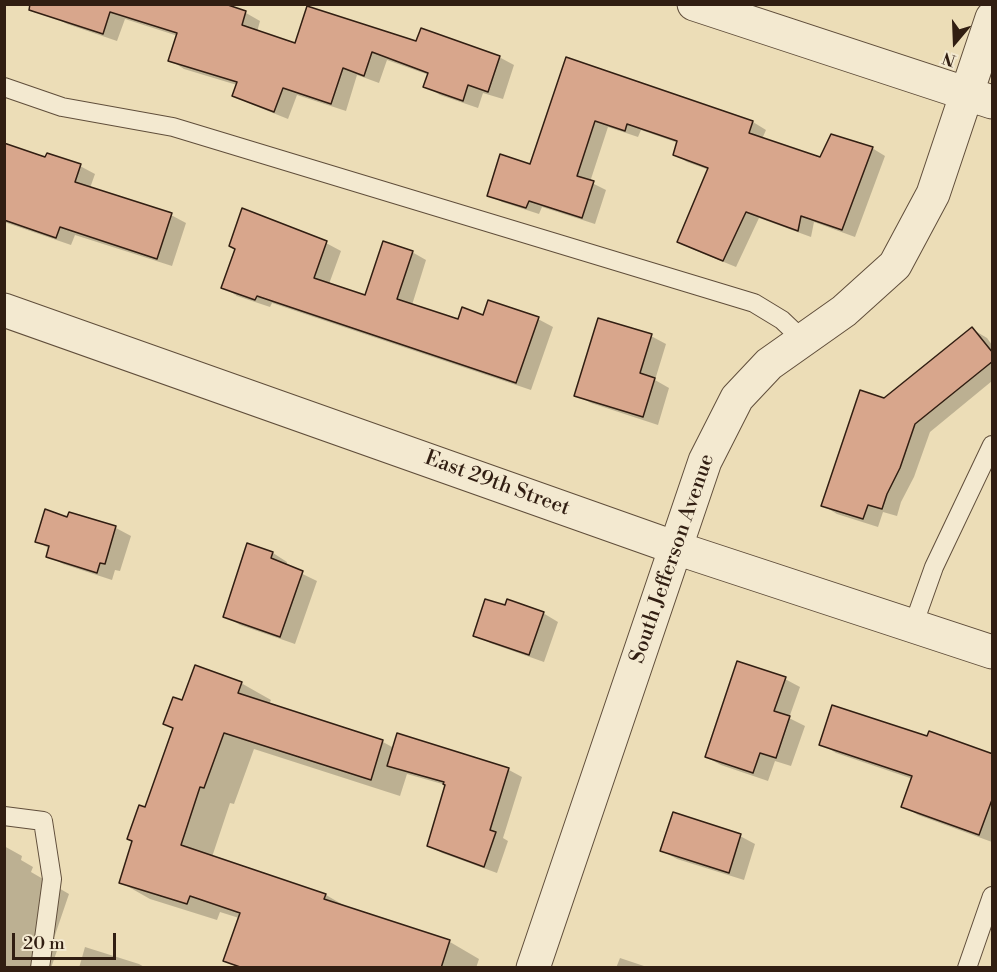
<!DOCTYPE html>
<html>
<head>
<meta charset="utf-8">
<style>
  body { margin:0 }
  #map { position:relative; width:997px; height:972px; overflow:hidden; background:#ecddb7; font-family:"Libre Bodoni",serif }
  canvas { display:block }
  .frame { position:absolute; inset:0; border:6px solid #311e12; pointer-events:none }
  .north { position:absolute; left:925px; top:12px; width:60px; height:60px; -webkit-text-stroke:4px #f3e9d0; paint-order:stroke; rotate:199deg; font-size:16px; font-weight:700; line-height:24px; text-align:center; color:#311e12 }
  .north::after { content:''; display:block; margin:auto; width:21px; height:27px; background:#311e12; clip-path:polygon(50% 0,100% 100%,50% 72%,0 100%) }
  .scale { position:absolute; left:12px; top:933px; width:104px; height:27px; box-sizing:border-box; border:3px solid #311e12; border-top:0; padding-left:8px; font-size:18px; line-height:21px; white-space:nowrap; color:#311e12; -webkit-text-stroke:4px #f3e9d0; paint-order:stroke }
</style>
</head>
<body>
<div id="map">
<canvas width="997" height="972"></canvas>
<div class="frame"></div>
<div class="north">N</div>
<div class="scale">20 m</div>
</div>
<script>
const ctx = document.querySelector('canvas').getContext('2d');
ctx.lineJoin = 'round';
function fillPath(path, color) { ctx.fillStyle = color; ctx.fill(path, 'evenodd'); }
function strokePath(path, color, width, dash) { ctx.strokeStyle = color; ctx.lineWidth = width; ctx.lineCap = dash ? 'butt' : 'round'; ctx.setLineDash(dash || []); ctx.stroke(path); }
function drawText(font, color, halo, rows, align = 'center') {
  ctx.font = font + ' "Libre Bodoni",serif'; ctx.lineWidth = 5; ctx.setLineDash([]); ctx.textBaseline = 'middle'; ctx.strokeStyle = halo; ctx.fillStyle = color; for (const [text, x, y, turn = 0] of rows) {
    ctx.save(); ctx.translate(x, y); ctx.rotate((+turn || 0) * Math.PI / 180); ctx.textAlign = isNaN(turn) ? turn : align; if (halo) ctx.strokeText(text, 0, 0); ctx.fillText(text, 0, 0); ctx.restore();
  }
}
const shadow = new Path2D(`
  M220,4l26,9 14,8 -3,11 39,13 121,-2 82,14 15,8 -11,34 -20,-6 -5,15 -38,-13 -15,-9 4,-11 -42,-15 -8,23 -22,-8 -11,36 -49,-16 -9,24 -40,-16 -14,-8 3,-10 -53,-16 -14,-9 8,-24 -53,-17 -8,22 -50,-17 -15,-8 3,-9z
  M567,58l186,64 13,8 -4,9 59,20 51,-11 13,8 -30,81 -41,-15 -3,15 -52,-19 -23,49 -44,-18 -13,-7 30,-72 -22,-8 -13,-8 4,-11 -37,-13 -3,7 -30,-10 -18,55 16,8 -11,34 -53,-17 -3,7 -37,-12 -13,-7 42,-29z
  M4,145l42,14 34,7 15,8 -5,14 81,27 15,8 -14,43 -97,-31 -4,10 -67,-23z
  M326,243l15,8 -12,33 37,13 46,-45 14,8 -14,45 47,15 25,-4 54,3 15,8 -22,63 -259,-87 -2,4 -33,-11 -14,-9z
  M599,320l52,16 15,8 -11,36 14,8 -11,37 -67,-22 -15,-8z
  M972,329l15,9 5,7v36l-62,51 -16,45 -13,25 -4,14 -14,-4 -5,15 -41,-13 -15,-9 62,-105z
  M70,514l46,14 15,8 -11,35 -5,-1 -3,10 -49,-16 -15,-8 2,-7 -14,-8 32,-23z
  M248,545l25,8 14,9 -1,4 31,15 -22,63 -55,-19 -15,-9z
  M543,613l15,9 -14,40 -54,-19 -15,-8z
  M785,679l15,8 -11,31 16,8 -14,40 -16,-5 -7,20 -47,-16 -15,-8z
  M241,683l30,17 -2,5 114,37 11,6 4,-13 111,35 13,7 -19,61 5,3 -11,32 -55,-20 -13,-7 17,-61 -39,-11 -7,22 -146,-47 -20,55 -4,-1 -18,54 114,38 26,15 98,32 29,17 -3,9h-243l1,-3 -9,-5 14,-42 -19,-6 -3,8 -67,-21 -30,-17 54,-153 -9,-5 18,-22z
  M928,738l64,17v87l-74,-27 -15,-9 10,-27 -77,-26 -15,-9z
  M740,836l15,8 -11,36 -67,-21 -15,-8z
  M4,846l18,10 -1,4 12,7 -2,5 38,22 -15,44 6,4 -9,26h-47z
  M85,947l54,17 7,4h-67z
  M620,958l30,10h-34z`);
const building = new Path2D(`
  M30,4h195l21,7 -4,14 53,18 12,-37 109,35 5,-13 79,28 -12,36 -20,-7 -5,16 -40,-14 5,-14 -56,-21 -8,24 -21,-8 -12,36 -48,-16 -9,24 -42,-16 5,-14 -69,-21 9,-28 -67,-21 -7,22 -74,-24z
  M566,57l187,64 -4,12 71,24 11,-23 42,13 -31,83 -41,-14 -3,15 -52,-19 -23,49 -46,-19 31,-74 -35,-13 4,-14 -50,-17 -2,7 -30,-10 -18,55 17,5 -12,37 -53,-17 -3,7 -39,-12 13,-42 30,10z
  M4,143l41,14 2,-4 34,11 -6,18 97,31 -15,46 -97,-32 -4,11 -52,-18z
  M242,208l85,33 -13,37 51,17 18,-54 30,10 -16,48 61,20 4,-12 21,8 5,-15 51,17 -23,66 -259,-87 -2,4 -34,-12 14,-39 -6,-3z
  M598,318l54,16 -12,39 15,5 -12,39 -69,-21z
  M972,327l21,26v8l-78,63 -15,44 -13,26 -5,15 -14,-4 -5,14 -42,-13 39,-116 24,8z
  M45,509l22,8 2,-5 47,14 -11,38 -5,-1 -3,10 -51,-16 3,-11 -14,-4z
  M247,543l26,9 -2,6 32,13 -23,66 -57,-20z
  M485,599l20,6 2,-6 37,13 -15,43 -56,-19z
  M737,661l49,16 -12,34 16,5 -14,42 -16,-5 -7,20 -48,-16z
  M195,665l47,17 -4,11 145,47 -12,40 -147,-47 -20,55 -4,-1 -19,58 145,49 -2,5 126,41 -9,28h-198l-20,-7 17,-48 -50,-17 -3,8 -68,-21 13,-42 -5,-2 12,-34 6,2 28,-79 -10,-4 10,-27 9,3z
  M832,705l95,31 2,-5 64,23v43l-14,38 -78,-28 11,-31 -93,-31z
  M397,733l112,35 -19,62 6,2 -12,35 -57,-21 18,-61 -2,-1 1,-2 -57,-16z
  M673,812l68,22 -12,39 -69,-22z`);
const service = new Path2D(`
  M4,87l58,20 111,20 581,176 28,17 21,20
  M913,626l21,-59 58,-122
  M4,816l39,5 9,58 -12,89
  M967,968l25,-72`);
const minor = new Path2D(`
  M694,4l298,98
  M533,968l172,-507 32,-63 32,-34 75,-53 51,-46 38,-71 59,-176`);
const tertiary = new Path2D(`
  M4,310l672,238 316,104`);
const streetNames = [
  ["East 29th Street",497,484,20],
  ["South Jefferson Avenue",673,559,-71]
];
fillPath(shadow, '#0003');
fillPath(building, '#d8a68c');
strokePath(building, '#311e12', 1.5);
strokePath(service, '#604e3b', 20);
strokePath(minor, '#604e3b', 35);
strokePath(tertiary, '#604e3b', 35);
strokePath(service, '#f3e9d0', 18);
strokePath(minor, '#f3e9d0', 33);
strokePath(tertiary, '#f3e9d0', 33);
drawText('21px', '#311e12', '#f3e9d0', streetNames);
</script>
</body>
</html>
